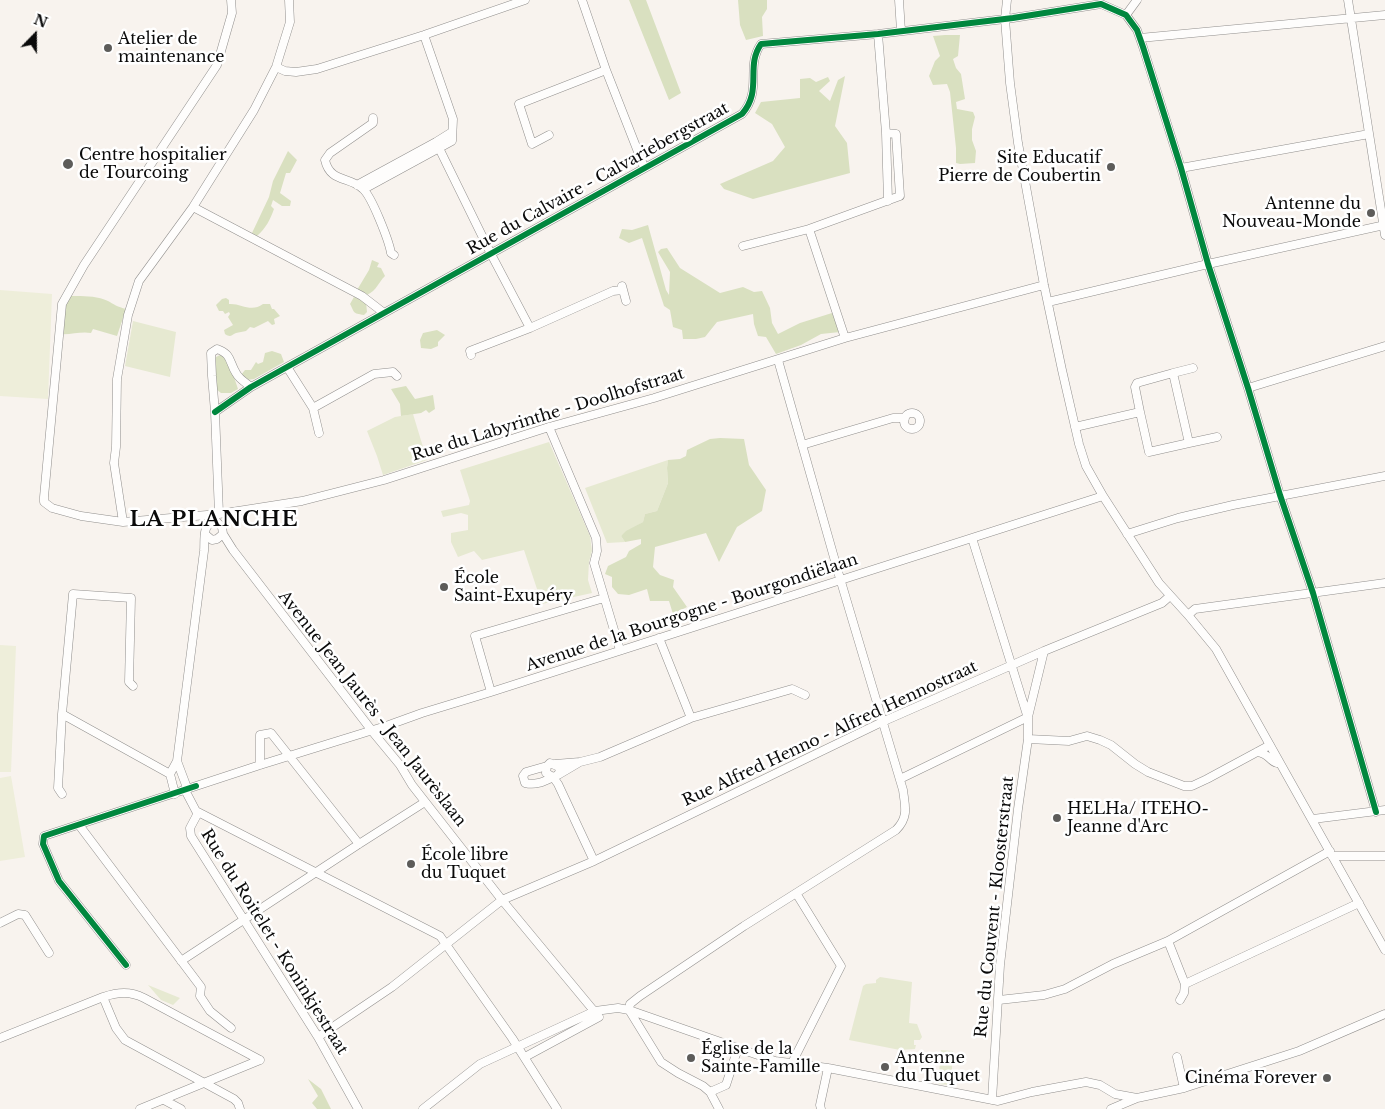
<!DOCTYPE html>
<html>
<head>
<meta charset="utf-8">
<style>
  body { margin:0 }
  #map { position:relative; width:1385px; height:1109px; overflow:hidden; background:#f8f3ee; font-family:"Libre Baskerville",serif }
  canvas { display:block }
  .north { position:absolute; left:10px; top:10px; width:50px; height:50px; -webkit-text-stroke:4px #fff; paint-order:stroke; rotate:22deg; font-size:14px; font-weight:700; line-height:20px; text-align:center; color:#0a0a0a }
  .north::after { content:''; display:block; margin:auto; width:18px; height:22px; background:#0a0a0a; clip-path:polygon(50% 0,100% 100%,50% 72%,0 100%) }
</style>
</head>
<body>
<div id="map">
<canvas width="1385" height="1109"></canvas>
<div class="north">N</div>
</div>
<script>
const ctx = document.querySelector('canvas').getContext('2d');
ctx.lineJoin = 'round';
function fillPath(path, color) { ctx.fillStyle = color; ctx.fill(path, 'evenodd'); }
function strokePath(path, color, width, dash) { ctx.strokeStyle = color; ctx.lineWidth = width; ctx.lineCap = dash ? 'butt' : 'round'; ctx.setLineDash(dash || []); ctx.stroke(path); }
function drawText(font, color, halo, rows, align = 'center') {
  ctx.font = font + ' "Libre Baskerville",serif'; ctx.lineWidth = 5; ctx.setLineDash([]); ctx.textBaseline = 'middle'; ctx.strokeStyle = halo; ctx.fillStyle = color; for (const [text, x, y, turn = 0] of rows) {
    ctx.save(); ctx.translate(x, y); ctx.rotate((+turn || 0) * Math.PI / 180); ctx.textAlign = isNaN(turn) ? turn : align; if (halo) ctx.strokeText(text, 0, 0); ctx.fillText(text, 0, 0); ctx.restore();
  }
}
const green = new Path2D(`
  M133,321l43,11 -6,45 -45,-11z
  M413,414l14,46 -44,15 -6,-19 -10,-25 28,-14z
  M549,442l41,94 2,15 -3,11 -1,18 4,13 -50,11 -18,-54 -42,10 -8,-9 -16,6 -7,-15v-9l17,-3v-15l-7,-2 -18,4 -2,-6 28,-6 1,-4 -10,-31z
  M668,460l-1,9 1,14 -11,28 -12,3 -2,8 -22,14 4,6 -18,1 -22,-55z
  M880,977l32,5 -3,41 8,1 5,13 -2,3h-6v5h2l-1,4 -15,1 -51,-10 14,-54 3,-2 10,-1v-3z
  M148,985l32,13 -7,7 -12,-5z
  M941,1050l12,1 -2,34 -13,-1z`);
const forest = new Path2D(`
  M629,0h17l35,93 -12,7z
  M738,0h29v9l-5,8 1,19 -17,4 -6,-15z
  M945,35h15l-2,21 -5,3 3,9 5,6 4,25 -9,3 1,7 16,3 2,5 -3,12v11l4,11 -1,12 -15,1 -4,-1v-15l-6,-56 -3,-8 -14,1 -4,-9 6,-15 5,-5 -7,-20z
  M845,76l-10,50 12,17 3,30 -97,26 -29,-10 -4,-5 53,-23 12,-14 -13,-23 -17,-11 6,-11 39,-4v-19l10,-1 6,4 12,-5 2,4 -11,10 11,10 8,-21z
  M288,151l9,9 -7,13h-4l-6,20 11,8 -1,5h-8l-9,-6 -2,6 3,3c-4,11 -8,19 -17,27l-5,-3 17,-36 4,-16z
  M648,225l18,65 3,5 1,-23 -12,-20 3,-3 6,-1 13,20 40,25 23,-6 11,5 8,-1 8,17 2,15 6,11 22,-11 32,-10 8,19 -19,2 -20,11 -25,9 -10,-17 -8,-1 -4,-12 -1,-10 -36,8 -12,15 -9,2h-13l-1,-9 -9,-3 -3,-17 -6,-4 -22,-68 -13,5 -10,-5 3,-9 10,1z
  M372,260l7,3 -2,4 4,1 4,8c-7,7 -8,14 -18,19l-10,-5 12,-20z
  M66,296c14,0 29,-1 42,5 5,3 10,6 18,8l-9,27 -24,-7 -2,4c-10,-2 -20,2 -31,1z
  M354,297l12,5 1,10 -3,3c-12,-2 -9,-2 -14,-11z
  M226,298l3,2v4c12,-1 22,9 34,0h7l2,5h2l6,7 -6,3 1,5 -3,1 -4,-4 -14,7 -4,-1 -4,4c-3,1 -7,1 -10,2 -5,2 -5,5 -11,1l-1,-4 9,-5 -5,-8 2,-3 -1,-2 -4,2 -2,-3h-4l-3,-6 6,-6z
  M437,330l8,5 -7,7v4l-7,3 -10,-1 -1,-8 3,-7z
  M272,351l9,3 3,8 -30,17 -7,1 -6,-5 4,-5h6l5,-8 2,2 5,-2 2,-9z
  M220,355l8,4 10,30 -7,4h-10l-5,-4 -1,-28 1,-4z
  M406,386l9,13 18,-4 2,14 -6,4 -3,-3 -5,3 -20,3 -1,-12 -9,-15z
  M720,438l24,1 5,26 17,25 -4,21 -25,16 -18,35 -13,-29 -51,14 -2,20 7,8 14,5 -1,7 14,20 -14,7 -4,-13h-19l-3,-12 -18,6 -11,-1 -6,-7v-10l-7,-3 3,-8 18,-9 3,-6 12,-7v-5l-16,3 -4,-6 5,-5 17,-9 2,-8 12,-3 11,-28 -1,-15 1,-8 12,-1 6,-3 1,-6 23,-11z
  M308,1079l13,10 10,20h-14l-5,-6 6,-7z`);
const pitch = new Path2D(`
  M0,290l52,4 -4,105 -48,-3z
  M0,645l16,1 -5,126h-11z
  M11,776l14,81 -25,4v-83z`);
const minor = new Path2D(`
  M231,0l1,13 -15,52 -133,200 -22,39 -18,193v5l8,6 29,8 42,6 96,-8 83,-13 82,-21 165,-53 105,-29 191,-60 199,-53
  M582,0l24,70 38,97
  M899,0l2,31
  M1007,0l-2,19 5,64 8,60 26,142 18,85 17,74 7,22 17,30 56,87 29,32 28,34 169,301
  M1348,0l37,235
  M1126,15l11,-15
  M878,34l8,99 2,68
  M1140,38l245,-23
  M276,67l9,4 11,1 21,-3 107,-34 101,-35
  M373,118v5l-43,30 -5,7c5,23 25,16 38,29 9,8 26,52 28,64l3,2
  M549,135l-17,9 -13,-40 87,-34
  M436,142l55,112 39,74
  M1181,168l188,-34
  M357,185l79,-43 16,-10
  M364,189l88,-48 1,-22 -29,-84
  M193,207l169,89 22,17
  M809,229l91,-33 -4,-62 -10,-1
  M743,246l66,-17 36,109
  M622,286l4,15
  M1048,302l160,-38 177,-39
  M471,355l-1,-4 60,-23 83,-37 10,-1
  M287,367l26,41 6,25
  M1173,373l20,-5
  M1248,388l137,-42
  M313,408l61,-34 19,-2 4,4
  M215,412l36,-25 491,-273c21,-24 3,-47 19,-70l117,-10 135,-16 88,-14 25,11 11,15 6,17 38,121 27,96 40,124 32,107 33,98 63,219
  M904 421a8 8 0 1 1 16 0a8 8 0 1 1-16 0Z
  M549,427l47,111 1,13 -3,12 26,87
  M1075,427l65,-15 -5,-25 2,-4 36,-10 16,70 -40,9 -9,-40
  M1189,443l28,-6
  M802,445l91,-27h12
  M219,514l-4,-102 -3,-36 -1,-23 6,-4c15,5 12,13 19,24 3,6 10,10 15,14
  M123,522l-9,-59 2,-16 1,-68 11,-64 11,-34 54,-74 61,-97 22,-43 14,-45 -1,-22
  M223,534l10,16 143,186 24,29 12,20 90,115 97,117 -74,40
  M1127,534l51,-16 55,-13 152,-29
  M972,538l55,177
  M1188,615l7,-6 190,-26
  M659,638l32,80
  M133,686l-4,-4 2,-84 -58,-4 -11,120 108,60
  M491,692l-16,-56 129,-38
  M1028,739l41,2 18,-5 13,4 11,5 24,19 13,8 36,14h8l15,-7 63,-34
  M1257,752c12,1 12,9 20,11
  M177,761l9,24 -1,5 11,21 244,125 72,102 45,71
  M580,762l20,-5 91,-39 101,-29 13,6
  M555,764l25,-2 -22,13
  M260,765v-30l11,-2 88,111
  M547,766l-21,6 -3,4 2,7c13,3 21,-3 33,-8l2,-5 -1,-3 -9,-4 -3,3 -1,7 7,4 5,7 36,77
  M900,779l128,-62
  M62,794l-4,-6 4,-74
  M175,794l-5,-20 7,-13 27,-210c1,-10 -2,-24 8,-29l6,1 4,4 1,7 -6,5 -5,1 -6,-5
  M198,813l-8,15 1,8 127,201 40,72
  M1313,819l72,-9
  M79,825l122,162 -1,9 10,15 21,17
  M1332,856h53
  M0,923l18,-9 7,1 24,38
  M1168,941l17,43 -1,9 -4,7
  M181,961l178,-117 66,-42
  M126,965l-67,-84 -16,-37 1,-8 216,-71 126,-39 36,-13 69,-21 612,-196
  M1185,984l174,-81
  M103,997l13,31 9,12 109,59 4,4 2,6
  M999,1000l45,-5 21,-6 48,-25 55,-23 162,-90
  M629,1010l1,-6 10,-8 104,-70 152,-96c13,-13 9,-24 7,-40l-64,-215 -61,-215
  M629,1010l32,52 17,11 25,13 7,6 9,17
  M318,1037l74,-50 110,-87 92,-39 288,-139 162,-71 118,-48 8,-7
  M0,1038l103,-41c15,-5 27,-6 41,1l116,62
  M1177,1057l7,31
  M792,1063l49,-97 -45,-73
  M710,1092l16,-7 12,-37
  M164,1100l17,9
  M992,1100l8,-135 18,-156 10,-70v-22l16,-66
  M140,1109l120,-49
  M423,1109l57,-45 115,-53 23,-3 11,2 146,51 53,7 170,33 34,-9 54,-10 14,3 15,9 22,4 47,-10 115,-37 86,-37
  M821,1109l-1,-4 8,-37
  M1111,1109l26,-11`);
const cycleway = new Path2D(`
  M215,412l36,-25 491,-273c21,-24 3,-47 19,-70l117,-10 135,-16 88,-14 25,11 11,15 6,17 38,121 27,96 40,124 32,107 33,98 63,219
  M126,965l-67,-84 -16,-37 1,-8 152,-50`);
const markers = [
  [108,48,5,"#5d5c5a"],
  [68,164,6,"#5d5c5a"],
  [1111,167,5,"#5d5c5a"],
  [1371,213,5,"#5d5c5a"],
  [444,587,5,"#5d5c5a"],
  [1057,818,5,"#5d5c5a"],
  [411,864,5,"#5d5c5a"],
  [691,1058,5,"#5d5c5a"],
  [885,1067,5,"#5d5c5a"],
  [1327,1078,5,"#5d5c5a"]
];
const poiNames = [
  ["Atelier de",118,39],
  ["maintenance",118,57],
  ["Centre hospitalier",79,155],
  ["de Tourcoing",79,173],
  ["Site Educatif",1101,158,"right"],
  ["Pierre de Coubertin",1101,176,"right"],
  ["Antenne du",1361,204,"right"],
  ["Nouveau-Monde",1361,222,"right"],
  ["École",454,578],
  ["Saint-Exupéry",454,596],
  ["HELHa/ ITEHO-",1067,809],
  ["Jeanne d'Arc",1067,827],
  ["École libre",421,855],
  ["du Tuquet",421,873],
  ["Église de la",701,1049],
  ["Sainte-Famille",701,1067],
  ["Antenne",895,1058],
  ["du Tuquet",895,1076],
  ["Cinéma Forever",1317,1078,"right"]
];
const streetNames = [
  ["Rue du Calvaire - Calvariebergstraat",598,179,-29],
  ["Rue du Labyrinthe - Doolhofstraat",548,415,-17],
  ["Avenue de la Bourgogne - Bourgondiëlaan",692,613,-18],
  ["Avenue Jean Jaurès - Jean Jaurèslaan",372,709,52],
  ["Rue Alfred Henno - Alfred Hennostraat",830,734,-25],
  ["Rue du Couvent - Kloosterstraat",995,907,-84],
  ["Rue du Roitelet - Koninkjestraat",274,942,58]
];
const districtNames = [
  ["LA PLANCHE",214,520]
];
fillPath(green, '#e6e9d1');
fillPath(forest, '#d9e0c0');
fillPath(pitch, '#eeeeda');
strokePath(minor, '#918f8d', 9);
strokePath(minor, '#fefdfc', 8);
strokePath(cycleway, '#00873e', 6);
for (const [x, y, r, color] of markers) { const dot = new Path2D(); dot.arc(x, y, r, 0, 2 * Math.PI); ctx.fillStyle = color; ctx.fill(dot); strokePath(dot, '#fff', 2); }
drawText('16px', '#0a0a0a', '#fff', poiNames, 'left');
drawText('16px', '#0a0a0a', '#fff', streetNames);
ctx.letterSpacing = '1px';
drawText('bold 21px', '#0a0a0a', '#fff', districtNames);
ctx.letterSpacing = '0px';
</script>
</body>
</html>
